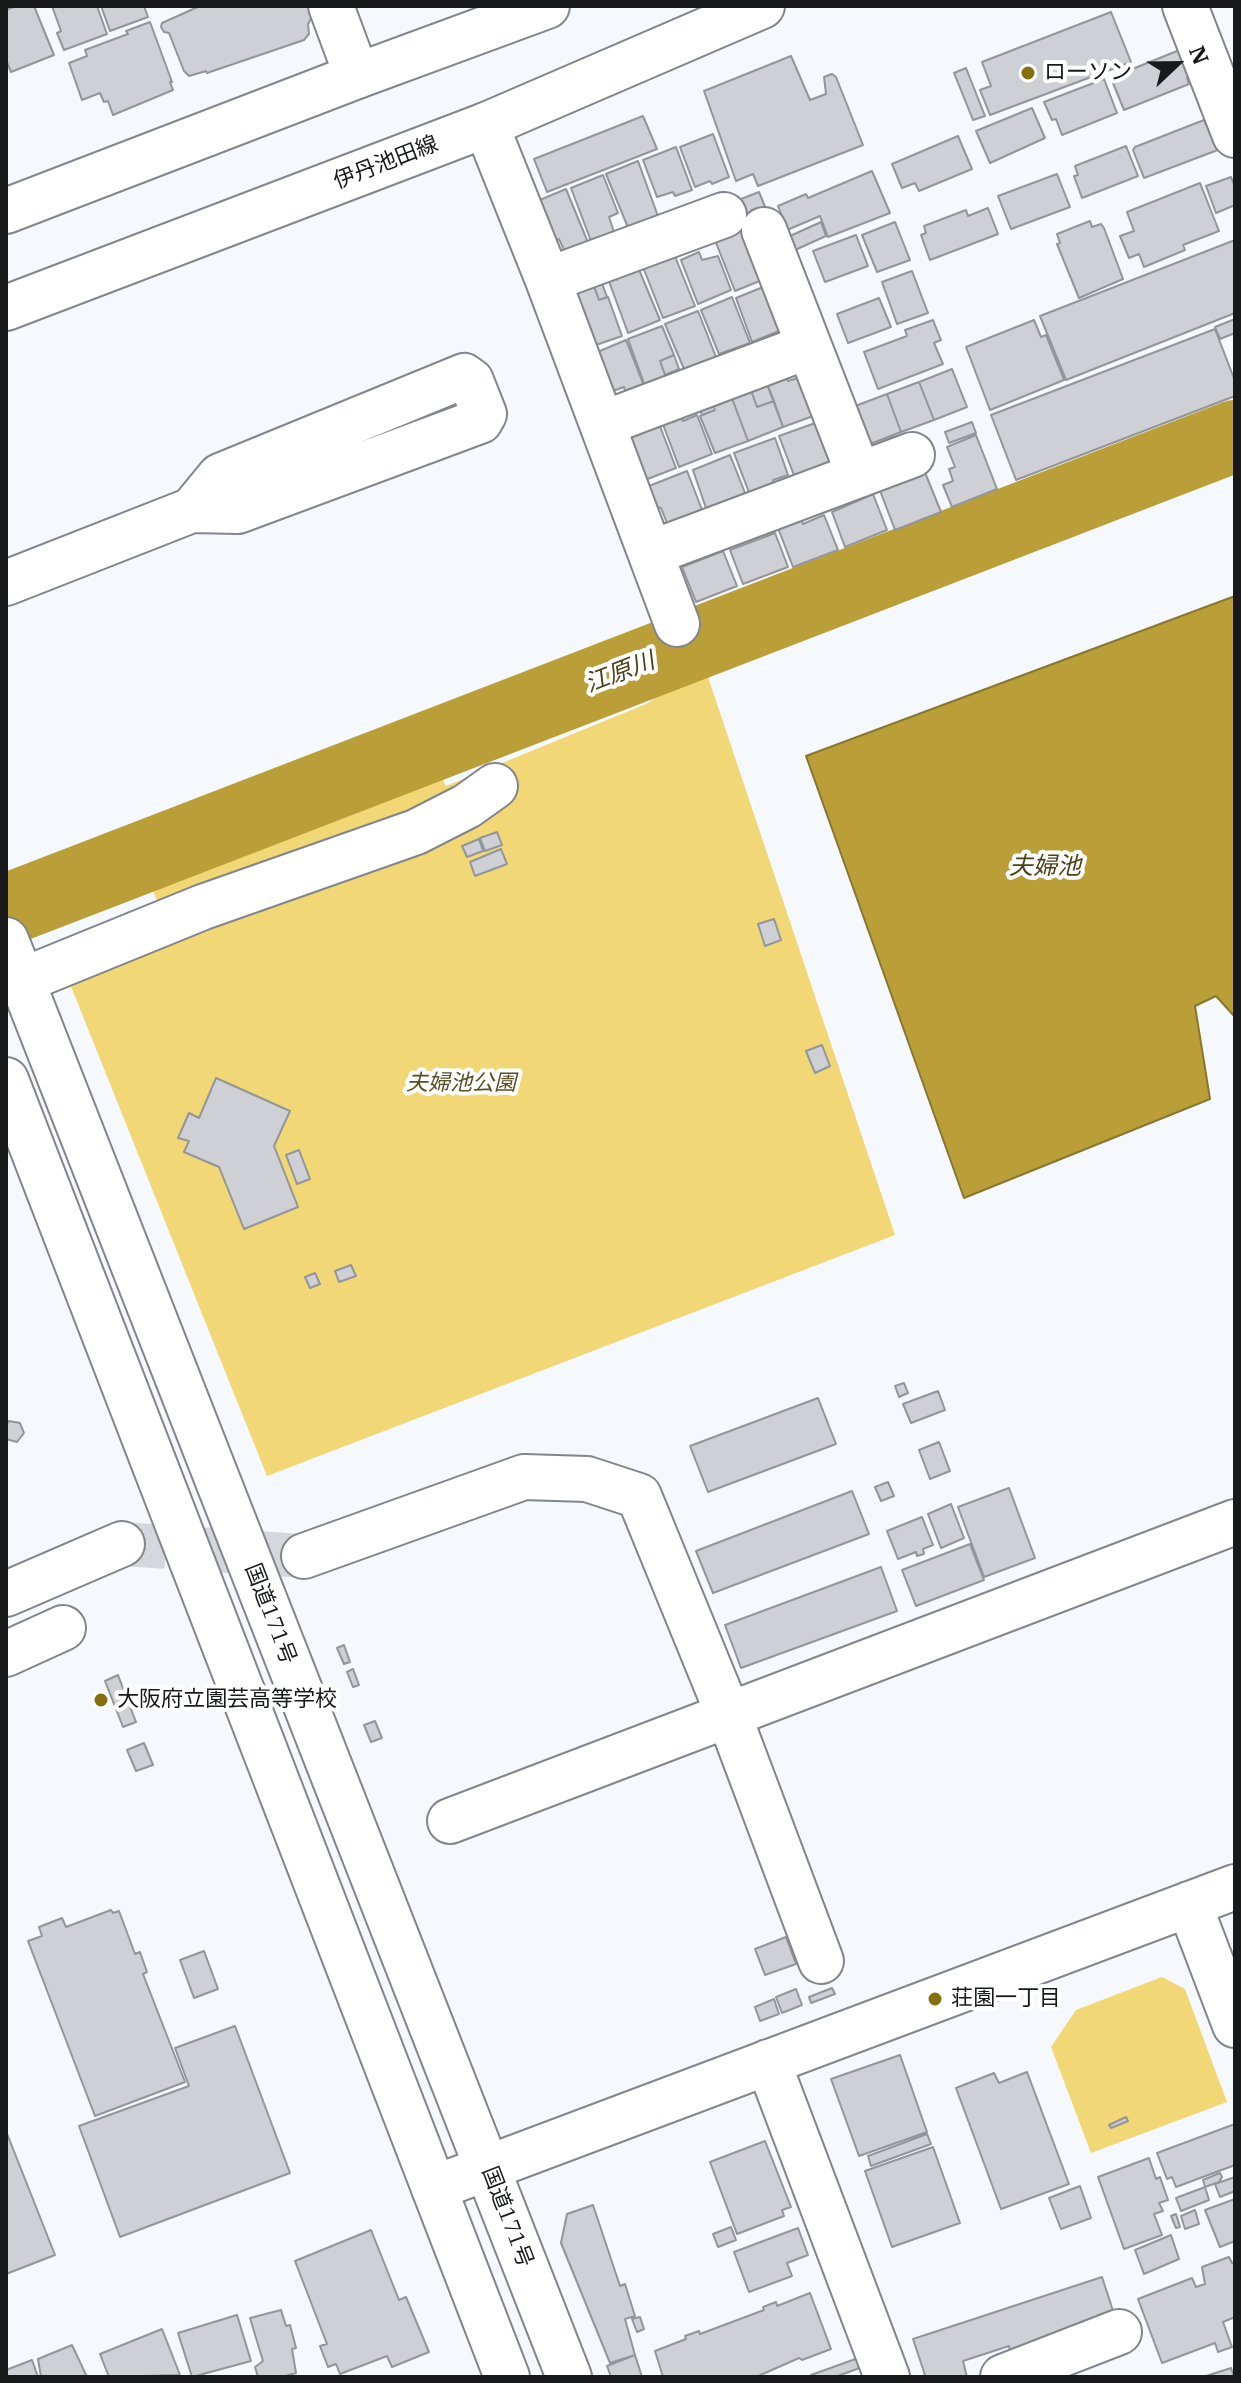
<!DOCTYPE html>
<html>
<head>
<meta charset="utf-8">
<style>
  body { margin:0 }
  #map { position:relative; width:1241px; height:2383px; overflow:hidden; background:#f5f8fd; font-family:"IBM Plex Serif",serif }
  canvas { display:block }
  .frame { position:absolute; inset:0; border:8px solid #18191b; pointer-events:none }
  .north { position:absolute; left:1137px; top:24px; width:80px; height:80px; -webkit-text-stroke:6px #fff; paint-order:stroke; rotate:68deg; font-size:22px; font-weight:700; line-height:32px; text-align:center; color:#18191b }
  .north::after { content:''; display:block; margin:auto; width:28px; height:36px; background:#18191b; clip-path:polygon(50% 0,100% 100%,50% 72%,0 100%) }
</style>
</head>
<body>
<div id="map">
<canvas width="1241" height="2383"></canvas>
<div class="frame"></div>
<div class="north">N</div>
</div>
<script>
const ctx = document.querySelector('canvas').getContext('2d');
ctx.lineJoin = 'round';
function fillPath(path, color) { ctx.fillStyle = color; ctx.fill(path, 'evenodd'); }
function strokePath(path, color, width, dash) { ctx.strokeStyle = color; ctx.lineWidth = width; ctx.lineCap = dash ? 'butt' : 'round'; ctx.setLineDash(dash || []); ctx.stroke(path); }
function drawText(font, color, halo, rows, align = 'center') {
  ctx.font = font + ' "IBM Plex Serif","Noto Sans JP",serif'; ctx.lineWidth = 8; ctx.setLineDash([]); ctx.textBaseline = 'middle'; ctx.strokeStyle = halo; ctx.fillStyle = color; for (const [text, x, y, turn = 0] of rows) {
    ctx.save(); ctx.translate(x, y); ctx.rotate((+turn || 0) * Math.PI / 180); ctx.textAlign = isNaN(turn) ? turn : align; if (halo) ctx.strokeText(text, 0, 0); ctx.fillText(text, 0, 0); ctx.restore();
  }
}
const green = new Path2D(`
  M706,671l189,564 -628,241 -207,-517 103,-42 -11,-29 288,-114 6,12 200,-82 40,-25z
  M1162,1977l23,12 42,113 -136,51 -40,-106 25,-37z`);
const water = new Path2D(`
  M1235,596v421l-19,-21 -21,10 15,93 -246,99 -158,-442z`);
const river = new Path2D(`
  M6,910l1229,-474`);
const building = new Path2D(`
  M16,6h18l20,49 -43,17 -5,-12v-50z
  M52,6h45l10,28 -43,16 -7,-17 4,-2z
  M101,6h43l4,11 -38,14z
  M200,6h114l-1,9 -5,9 1,10 -5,6 -97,33 -1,-2 -17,5 -5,-5 -15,-38 -5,-1 -3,-5 1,-4z
  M1111,12l20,50 -141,53 -10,-25 11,-4 -9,-24z
  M150,22l22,60h-2l3,8 -60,25 -5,-14 -4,1 -4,-9 -18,7 -13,-37 18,-7 -2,-6 43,-16 -2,-3z
  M1182,49l11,27 -6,2 2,6 -65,26 -11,-27 9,-3 -2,-6z
  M791,56l19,44 16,-6 -2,-17 8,-3 4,3 27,68 -105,41 -5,-12 -17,7 -32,-90z
  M966,68l19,48 -12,4 -19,-47z
  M1104,79l13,34 -55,22 -6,-16 -4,1 -8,-18z
  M1032,108l13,30 -55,25 -14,-32z
  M643,116l14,33 -110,43 -13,-33z
  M1204,120l2,5 7,-3 10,26 -79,30 -11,-28 2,-3z
  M713,134l16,43 -17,7 -2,-3 -15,6 -15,-40z
  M958,136l14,33 -53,22 -4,-8 -13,5 -10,-24z
  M1126,146l12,30 -56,22 -8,-22 4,-1 -3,-9z
  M676,147l16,43 -17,6 -2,-4 -16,5 -14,-37z
  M638,161l21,58 -30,11 -23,-56z
  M872,171l18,42 -62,24 -8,-21 -33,14 -9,-24 28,-12 2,4z
  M1057,174l13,33 -59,22 -13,-33z
  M603,175l15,38 -9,4 5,15 -23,9 -20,-53z
  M1231,177l4,10v18l-19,8 -10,-27z
  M1200,183l19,48 -36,14 2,5 -41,17 -5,-13 -10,4 -9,-22 14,-5 -7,-19z
  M566,189l23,56 -23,9 -7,-15 -4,2 -20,-39z
  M759,192l7,17 -18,7 -7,-17z
  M988,208l10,26 -68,26 -9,-25 5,-2 -2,-7 42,-16 2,6z
  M1090,221l2,6 9,-3 3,4 19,51 -44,19 -22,-54 3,-1 -3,-9z
  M821,222l5,14 -31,14 -5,-14z
  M895,222l15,38 -33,12 -15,-37z
  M745,224l22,54 -32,13 -22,-56z
  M856,235l12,31 -43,16 -12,-31z
  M1235,240v73l-169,67 -26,-64z
  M699,252l3,8 16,-4 13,34 -33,14 -17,-44z
  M674,254l21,52 -32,12 -20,-51z
  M637,265l23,55 -32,13 -21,-57 8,-3 2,7v-7z
  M912,271l16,42 -31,11 -15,-42z
  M600,278l7,19 -8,3 -5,-14z
  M768,285l13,40 -2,6 -27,11 -16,-44z
  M594,287l5,13 9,-3 14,39 -29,10 -20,-52z
  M732,297l18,46 -31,11 -18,-44z
  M879,298l12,29 -43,16 -11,-29z
  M698,311l18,46 -32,12 -19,-45z
  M1235,319v14l-15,6 -5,-12z
  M933,320l8,20 -7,3 9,21 -65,25 -14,-37 43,-16 -2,-6z
  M1034,320l7,17 5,-2 18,45 -74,30 -24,-63z
  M662,326l12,29 -14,6 6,16 -21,9 -17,-47z
  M1215,329l20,52v15l-219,84 -25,-65z
  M626,340l18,46 -18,7 -2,-6 -14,5 -15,-39z
  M674,355l5,14 -14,6 -5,-14z
  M952,369l15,38 -33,13 -15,-38z
  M784,371l4,10 13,-4 15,38 -33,12 -18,-48z
  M765,379l9,22 -17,6 -8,-22z
  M919,382l15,38 -33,12 -14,-38z
  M749,385l8,22 17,-6 9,26 -35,14 -18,-48z
  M730,393l18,48 -33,12 -15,-37 15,-6 -4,-10z
  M887,394l14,38 -36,14 -15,-38z
  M711,400l4,10 -13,5 -4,-10z
  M679,412l4,9 14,-6 15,39 -33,13 -18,-48z
  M658,421l18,47 -31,12 -16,-42 12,-4 -2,-6z
  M818,422l15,39 -36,22 -18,-47z
  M972,422l4,11 -27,10 -4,-11z
  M976,435l21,54 -45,18 -9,-22 10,-4 -4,-12 6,-2 -8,-20z
  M892,436l3,9 -16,5 -12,-5z
  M775,438l13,37 -15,5 2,6 -25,9 -16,-42z
  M730,455l17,43 -38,19 -16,-47z
  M924,470l17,42 -46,18 -16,-42z
  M687,471l17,44 -35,13 -8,-20 -7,-2 -6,-18 1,-2z
  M873,494l14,36 -42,17 -13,-35z
  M824,515l14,35 -45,17 -15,-39 23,-9 2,5z
  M775,533l13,34 -45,17 -13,-34z
  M723,551l14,35 -41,16 -14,-35z
  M497,832l5,13 -17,6 -5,-13z
  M479,839l4,12 -16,6 -5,-11z
  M501,849l6,15 -32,12 -5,-14z
  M774,919l7,21 -16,6 -7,-22z
  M822,1045l8,21 -15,7 -9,-22z
  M216,1078l74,33 -16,35 24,61 -54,22 -25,-62 -35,-15 5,-11 -11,-3 11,-25 10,5z
  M299,1150l11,29 -13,5 -11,-29z
  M351,1265l5,11 -17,6 -4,-11z
  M315,1273l5,11 -10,4 -5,-11z
  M904,1383l4,10 -9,4 -4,-11z
  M938,1391l7,19 -34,13 -8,-19z
  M818,1398l18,46 -128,48 -18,-46z
  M9,1421l11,2 4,10 -7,9 -11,-3v-14z
  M939,1442l11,29 -20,8 -11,-29z
  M888,1482l6,14 -13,5 -6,-14z
  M1009,1488l26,70 -51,19 -26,-70z
  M852,1491l17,43 -156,59 -17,-42z
  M951,1504l13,34 -23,10 -13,-34z
  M922,1517l11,28 -10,4 1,5 -7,2 -1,-4 -18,7 -11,-28z
  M970,1544l14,36 -68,26 -14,-36z
  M881,1567l16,44 -156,57 -16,-43z
  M344,1645l6,17 -6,2 -7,-16z
  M353,1669l6,16 -6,2 -6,-15z
  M118,1675l18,47 -13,5 -18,-46z
  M375,1721l7,17 -11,4 -7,-17z
  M144,1743l9,22 -17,6 -9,-21z
  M111,1910l2,3 6,-2 16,43 5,-2 7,20 -4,2 42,108 -90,34 -67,-175 14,-5 -3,-9 23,-9 4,9z
  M786,1937l10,27 -31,11 -10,-26z
  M204,1951l14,38 -24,9 -14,-38z
  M832,1988l3,6 -24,9 -2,-6z
  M796,1989l6,16 -20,8 -6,-16z
  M774,1999l5,15 -19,7 -5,-14z
  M235,2026l55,147 -170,64 -41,-111 110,-40 -14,-38z
  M900,2055l27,77 -68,24 -28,-77z
  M1027,2072l42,112 -68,25 -45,-121 38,-15 5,10z
  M1126,2117l2,4 -17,7 -2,-3z
  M1235,2124v41l-59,22 -4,-10 -5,2 -10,-26z
  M6,2131l49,124 -49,19z
  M927,2134l4,10 -60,22 -3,-10z
  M765,2141l26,66 -9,3 2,6 -47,18 -27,-72z
  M933,2147l27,76 -68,24 -27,-76z
  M1149,2158l7,21 4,-2 8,23 -9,3 4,8 -9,3 8,21 -38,14 -26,-72z
  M1220,2173l2,4 -3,5 -14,5 -2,-7z
  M1235,2177v14l-15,6 -5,-13z
  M1080,2186l11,32 -30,11 -12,-31z
  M1205,2187l4,13 -28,11 -5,-13z
  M1235,2199v42l-15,6 -15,-37z
  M593,2205l27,81 5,-2 10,32 -10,3 10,36 -25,8 -49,-120 6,-29z
  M1195,2210l4,14 -14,5 -4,-13z
  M1176,2214l4,13 -4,1 -5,-12z
  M731,2227l5,13 -18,7 -5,-13z
  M798,2228l10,27 -21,8 5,13 -43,16 -15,-40z
  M371,2230l28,70 7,-3 23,55 -37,15 -5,-11 -47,18 -4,-10 -8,3 -8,-21 7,-2 -32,-83z
  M1171,2235l8,24 -35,15 -9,-24z
  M1229,2257l3,6 3,-1v55l-12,5 9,25 -14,5 -3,-9 -53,20 -24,-64 54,-21 4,9 9,-3 -3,-17z
  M1102,2277l15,46 -37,5 -70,23 -1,-5 -46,15 4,16h-46l4,-2 -12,-36z
  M810,2293l21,56 -29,11 -3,-2 -43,19h-93l-8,-26 31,-12 -1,-3 14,-5 1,3 64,-24 -1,-3 13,-5 1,4z
  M281,2310l5,16 4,-1 6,23 -4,1 4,24 -14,4h-24l-3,-10 8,-6 -13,-43z
  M237,2315l14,46 -59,16 -14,-44z
  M640,2317l4,12 -7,3 -5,-13z
  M162,2329l18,46 -71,2 -9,-23z
  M72,2345l15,32h-46l-3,-18z
  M635,2355l7,22h-31l-4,-11z
  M861,2357l4,9 -30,11h-23l-1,-2z
  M32,2360l6,17h-32v-7z
  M1231,2368l3,9h-31z`);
const minorTunnel = new Path2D(`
  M122,1544l182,12`);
const minor = new Path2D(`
  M331,6l26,70
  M1185,6l50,129
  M486,125l62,155 129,344
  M764,230l95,245
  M548,280l176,-65
  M602,424l207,-78
  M651,553l261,-98
  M6,583l186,-73 46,1 242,-90 4,-7 -13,-33 -7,-5 -244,100 -28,34
  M21,981l182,-74 213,-75 51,-26 28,-20
  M304,1556l220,-79 63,2 52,17 90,220 92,245
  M6,1594l116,-50
  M6,1654l57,-26
  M450,1821l785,-299
  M1189,1904l46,121
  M768,2062l119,315
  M434,2188l801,-301
  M1003,2377l116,-45`);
const major = new Path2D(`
  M6,211l351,-135 190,-70
  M6,308l480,-183 276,-119`);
const highway = new Path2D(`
  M6,940l563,1437
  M6,1080l501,1297`);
const markers = [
  [1028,73,8,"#866f0e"],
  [101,1700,8,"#866f0e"],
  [935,1999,8,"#866f0e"]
];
const poiNames = [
  ["ローソン",1044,73],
  ["大阪府立園芸高等学校",117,1700],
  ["荘園一丁目",951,1999]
];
const streetNames = [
  ["伊丹池田線",386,163,-21],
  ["国道171号",270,1614,69],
  ["国道171号",507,2217,69]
];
const parkNames = [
  ["夫婦池公園",461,1084]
];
const waterNames = [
  ["江原川",620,673,-21],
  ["夫婦池",1045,867]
];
fillPath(green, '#f2d777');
fillPath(water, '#ba9f38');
strokePath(water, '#89772f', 2);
strokePath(river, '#ba9f38', 72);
fillPath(building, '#ced0d5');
strokePath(building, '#929599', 2);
strokePath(minorTunnel, '#d4d7db', 44, [44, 22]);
strokePath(minor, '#828589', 48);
strokePath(major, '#828589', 48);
strokePath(highway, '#828589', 48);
strokePath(minor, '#fff', 44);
strokePath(major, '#fff', 44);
strokePath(highway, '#fff', 44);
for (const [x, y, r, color] of markers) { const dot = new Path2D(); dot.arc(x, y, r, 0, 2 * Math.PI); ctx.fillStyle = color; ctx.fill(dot); strokePath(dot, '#fff', 3); }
drawText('22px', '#18191b', '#fff', poiNames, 'left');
drawText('22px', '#18191b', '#fff', streetNames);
drawText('italic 22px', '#5a4f25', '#fff', parkNames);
drawText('italic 24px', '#4d4117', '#fff', waterNames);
</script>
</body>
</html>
